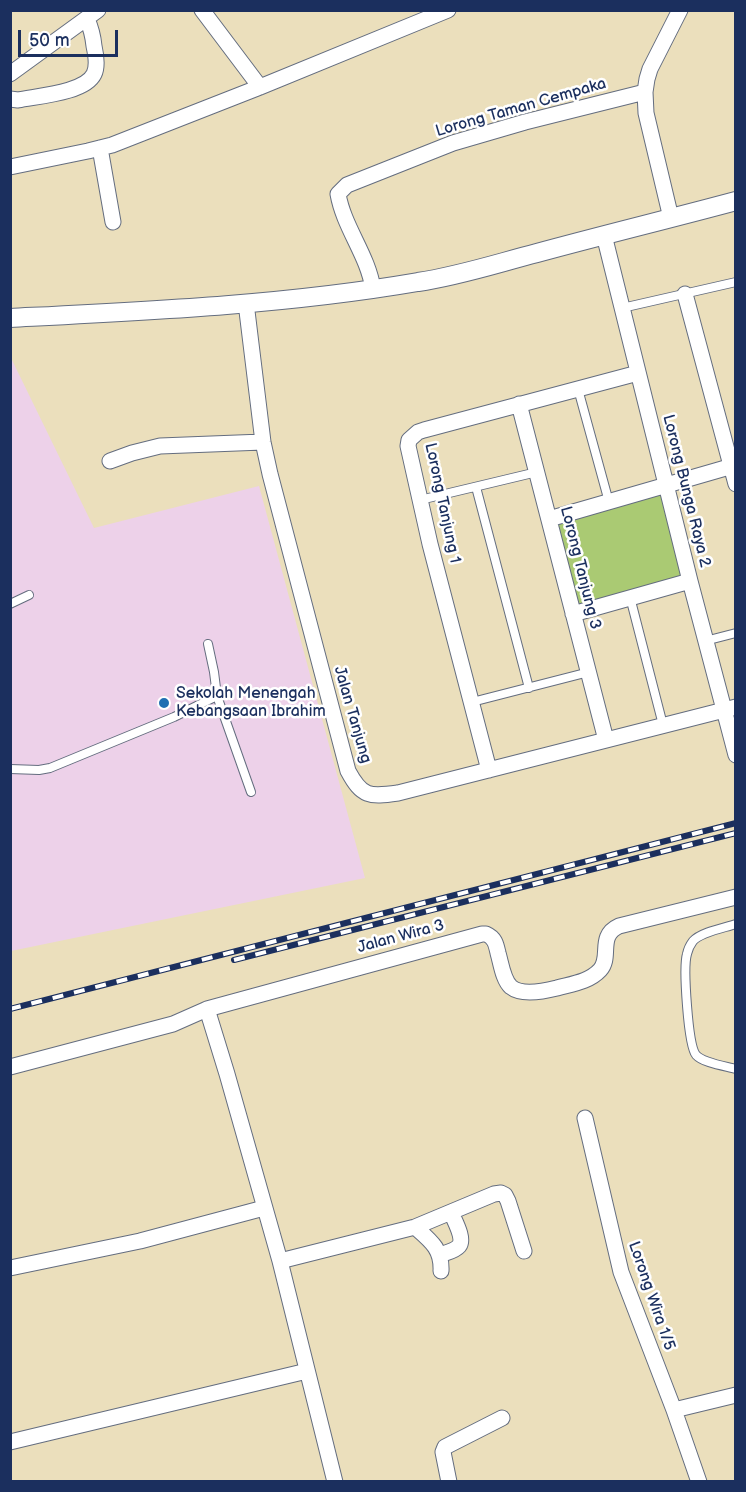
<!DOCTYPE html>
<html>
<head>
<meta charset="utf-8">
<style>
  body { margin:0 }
  #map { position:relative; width:746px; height:1492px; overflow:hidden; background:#ebdfbc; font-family:"Balsamiq Sans",sans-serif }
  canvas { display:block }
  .frame { position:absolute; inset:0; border:12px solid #1b2f5e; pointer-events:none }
  .scale { position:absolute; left:18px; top:30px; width:100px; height:27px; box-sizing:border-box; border:3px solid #1b2f5e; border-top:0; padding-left:8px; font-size:18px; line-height:21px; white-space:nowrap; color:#1b2f5e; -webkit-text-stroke:4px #fff; paint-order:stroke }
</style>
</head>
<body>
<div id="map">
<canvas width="746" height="1492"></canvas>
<div class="frame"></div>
<div class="scale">50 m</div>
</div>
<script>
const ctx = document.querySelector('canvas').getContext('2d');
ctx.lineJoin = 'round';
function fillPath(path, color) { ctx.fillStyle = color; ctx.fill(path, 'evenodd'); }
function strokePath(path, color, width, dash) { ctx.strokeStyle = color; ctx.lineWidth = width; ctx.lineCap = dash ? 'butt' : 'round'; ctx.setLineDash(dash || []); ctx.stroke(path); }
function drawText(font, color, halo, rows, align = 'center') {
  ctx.font = font + ' "Balsamiq Sans",sans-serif'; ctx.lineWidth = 5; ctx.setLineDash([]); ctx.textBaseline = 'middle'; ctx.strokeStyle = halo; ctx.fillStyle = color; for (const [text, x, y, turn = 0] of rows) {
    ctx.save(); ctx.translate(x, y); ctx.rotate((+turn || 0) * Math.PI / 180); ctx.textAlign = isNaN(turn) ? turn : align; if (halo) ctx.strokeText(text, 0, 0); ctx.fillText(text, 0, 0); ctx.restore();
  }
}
const built = new Path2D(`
  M10,356l84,172 165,-42 106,392 -354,73z`);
const green = new Path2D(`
  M662,493l21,85 -104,30 -22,-86z`);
const service = new Path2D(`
  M622,308l114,-26
  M578,389l31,113
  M476,487l53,201
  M420,500l117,-28
  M630,597l33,128
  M10,604l19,-9
  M705,641l31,-8
  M208,644l6,28 3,24 34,96
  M472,702l117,-30
  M10,769l29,1 11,-2 124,-51 43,-21
  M736,924c-12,4 -35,8 -43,17 -3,4 -5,8 -6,13 -4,13 1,91 9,101 7,8 29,11 40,14`);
const minor = new Path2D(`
  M202,10l58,77
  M10,74l88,-64
  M10,99l8,1c19,-4 67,-7 76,-26 4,-8 2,-19 0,-28 -1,-10 -3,-18 -7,-27
  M100,148l13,74
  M10,167l78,-16 24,-6 148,-58 188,-77
  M671,218l-25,-105 -1,-21 2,-13 3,-10 30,-59
  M604,235l86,346 46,174
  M373,289c-5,-34 -29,-61 -35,-95l9,-9 106,-42 72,-21 120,-30
  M685,294l51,190
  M246,303l17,139 7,32 78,297c14,26 21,26 50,22l338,-86
  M519,404l87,336
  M110,461l22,-8 28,-7 103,-4
  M549,519l187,-54
  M573,614l117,-33
  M489,770l-59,-226 -22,-98 1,-6 9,-8 6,-2 214,-57
  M207,1009l20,65 53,187 55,221
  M10,1067l163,-43 34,-15 275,-75h4c9,4 10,10 12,19 3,10 5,27 13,34 11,9 34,4 46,1 14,-4 32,-6 43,-18 12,-13 -3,-34 19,-44l117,-29
  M585,1118l36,154 53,138 25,72
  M415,1227c16,14 27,22 26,44
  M440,1255c5,-2 15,-4 19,-9 6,-8 -5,-26 -8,-34
  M280,1261l135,-34 79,-33 7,-1 4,2 3,6 16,50
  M10,1268l130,-27 124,-33
  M674,1410l62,-15
  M10,1442l297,-71
  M449,1482l-6,-30 2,-5 57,-29`);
const tertiary = new Path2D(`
  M10,318c137,-7 274,-13 408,-36 41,-6 80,-19 119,-29 66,-18 132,-34 199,-52`);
const rail = new Path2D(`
  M234,960l502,-127
  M10,1009l726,-186`);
const markers = [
  [164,703,6,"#1f6fb2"]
];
const streetNames = [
  ["Lorong Taman Cempaka",521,108,-16],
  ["Lorong Bunga Raya 2",686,491,76],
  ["Lorong Tanjung 1",442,503,78],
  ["Lorong Tanjung 3",580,568,76],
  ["Jalan Tanjung",352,715,74],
  ["Jalan Wira 3",401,937,-15],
  ["Lorong Wira 1/5",651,1296,71]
];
const poiNames = [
  ["Sekolah Menengah",176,694],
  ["Kebangsaan Ibrahim",176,712]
];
fillPath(built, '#edd1e9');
fillPath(green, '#aaca73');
strokePath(service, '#646d7f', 10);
strokePath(minor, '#646d7f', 17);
strokePath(tertiary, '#646d7f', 20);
strokePath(service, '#fff', 8);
strokePath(minor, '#fff', 15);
strokePath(tertiary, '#fff', 18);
strokePath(rail, '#1b2f5e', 6);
strokePath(rail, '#fff', 4, [11]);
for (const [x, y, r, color] of markers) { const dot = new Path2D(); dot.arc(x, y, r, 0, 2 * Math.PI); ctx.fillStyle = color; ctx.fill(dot); strokePath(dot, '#fff', 2); }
drawText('16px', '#1b2f5e', '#fff', streetNames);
drawText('16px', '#1b2f5e', '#fff', poiNames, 'left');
</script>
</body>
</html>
